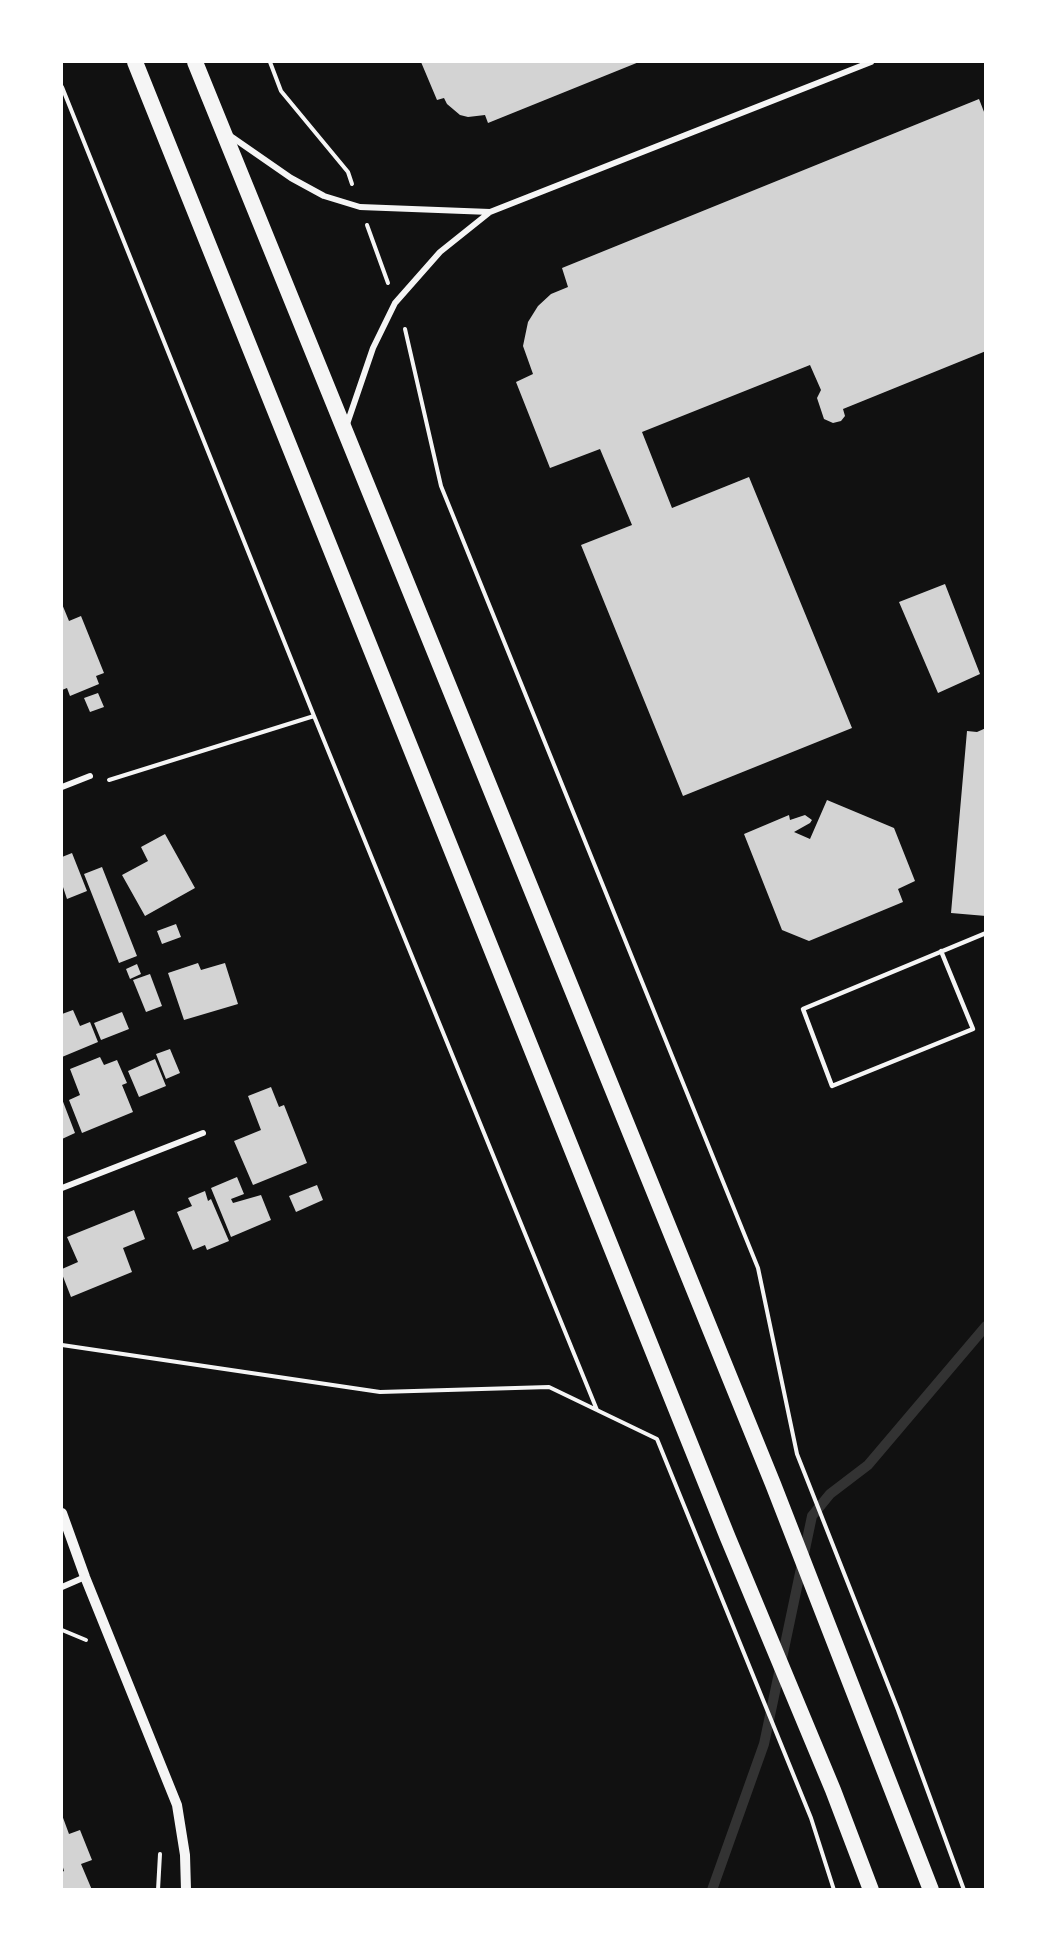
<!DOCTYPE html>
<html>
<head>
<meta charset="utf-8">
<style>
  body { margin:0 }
  #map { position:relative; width:1047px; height:1951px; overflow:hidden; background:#111; font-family:Merriweather,serif }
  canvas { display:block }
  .frame { position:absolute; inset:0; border:63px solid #fff; pointer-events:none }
</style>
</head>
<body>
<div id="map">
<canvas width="1047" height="1951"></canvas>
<div class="frame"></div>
</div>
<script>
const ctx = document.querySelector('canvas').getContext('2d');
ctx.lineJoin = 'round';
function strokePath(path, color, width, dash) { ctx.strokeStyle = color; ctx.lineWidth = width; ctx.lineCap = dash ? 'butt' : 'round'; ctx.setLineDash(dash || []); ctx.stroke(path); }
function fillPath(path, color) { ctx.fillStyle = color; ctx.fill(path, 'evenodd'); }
const stream = new Path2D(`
  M712,1890l52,-146 48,-228 18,-22 38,-29 118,-139`);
const building = new Path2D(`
  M421,62h218l-151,61 -3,-8 -17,2 -8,-2 -13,-11 -3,-6 -7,2z
  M979,99l7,18v234l-143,58 2,7 -4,5 -8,2 -9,-4 -7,-21 4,-8 -11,-25 -168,67 30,76 77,-31 103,251 -169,68 -102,-251 51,-20 -32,-76 -50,19 -34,-86 17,-8 -10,-28 5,-24 10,-16 13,-12 17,-7 -6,-19z
  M945,584l35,90 -42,19 -39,-91z
  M62,604l7,17 12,-5 23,57 -8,3 3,8 -29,12 -3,-8 -5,2z
  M98,693l6,14 -14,5 -6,-14z
  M986,728v188l-35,-3 16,-182 10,1z
  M827,800l67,28 21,53 -17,8 5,13 -94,39 -27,-11 -38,-96 45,-19 1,5 15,-5 7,5 -2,3 -16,9 16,7z
  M165,834l30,54 -50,28 -23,-41 26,-14 -7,-14z
  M72,853l15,38 -20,8 -5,-15v-27z
  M102,867l35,89 -18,7 -35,-89z
  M176,924l5,13 -19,7 -5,-13z
  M198,963l3,7 24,-7 13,41 -54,16 -16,-47z
  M137,964l4,10 -11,5 -4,-10z
  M150,974l12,32 -16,6 -13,-32z
  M73,1010l7,16 10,-4 8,20 -36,15v-43z
  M122,1012l7,17 -28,11 -7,-17z
  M170,1049l10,24 -14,6 -10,-25z
  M100,1057l4,8 13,-5 10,23 -5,2 11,27 -51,21 -13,-33 11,-5 -10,-26z
  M155,1059l11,27 -27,11 -11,-26z
  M271,1087l8,20 5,-2 23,58 -54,22 -19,-44 27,-11 -13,-34z
  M62,1099l13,34 -13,6z
  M237,1177l7,17 -13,5 2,4 28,-8 10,25 -40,17 -20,-49z
  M317,1185l6,15 -27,12 -7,-16z
  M205,1191l3,10 3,-2 18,42 -22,9 -2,-5 -12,5 -16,-38 15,-6 -4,-8z
  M134,1210l11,29 -22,9 9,24 -61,25 -9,-23v-5l16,-7 -11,-25z
  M62,1815l7,19 11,-4 12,30 -11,4 11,26h-30v-18l2,-1 -2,-7z`);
const path = new Path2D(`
  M270,62l11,29 67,81 4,12
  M62,87l252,629 283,694
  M367,225l21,58
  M405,329l36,157 317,782 39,186 101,256 66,180
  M109,780l205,-64
  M62,1345l318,47 169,-5 108,52 154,379 23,72
  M62,1630l24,10
  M158,1890l2,-36`);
const service = new Path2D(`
  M941,951l32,78 -141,57 -29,-77 183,-76`);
const minor = new Path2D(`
  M229,135l62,43 33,18 36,11 130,5
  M347,424l26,-76 22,-45 45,-51 50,-40 381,-150
  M62,787l28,-11
  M62,1188l141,-55
  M62,1587l23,-10`);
const tertiary = new Path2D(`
  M62,1513l23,64 92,228 8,50 1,35`);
const trunk = new Path2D(`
  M135,62l593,1476 105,252 38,100
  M195,62l578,1422 158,406`);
strokePath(stream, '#333', 10);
fillPath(building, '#d3d3d3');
strokePath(path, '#f5f5f5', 4);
strokePath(service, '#f5f5f5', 4.5);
strokePath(minor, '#f5f5f5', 6);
strokePath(tertiary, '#f5f5f5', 10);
strokePath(trunk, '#f5f5f5', 16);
</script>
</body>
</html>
